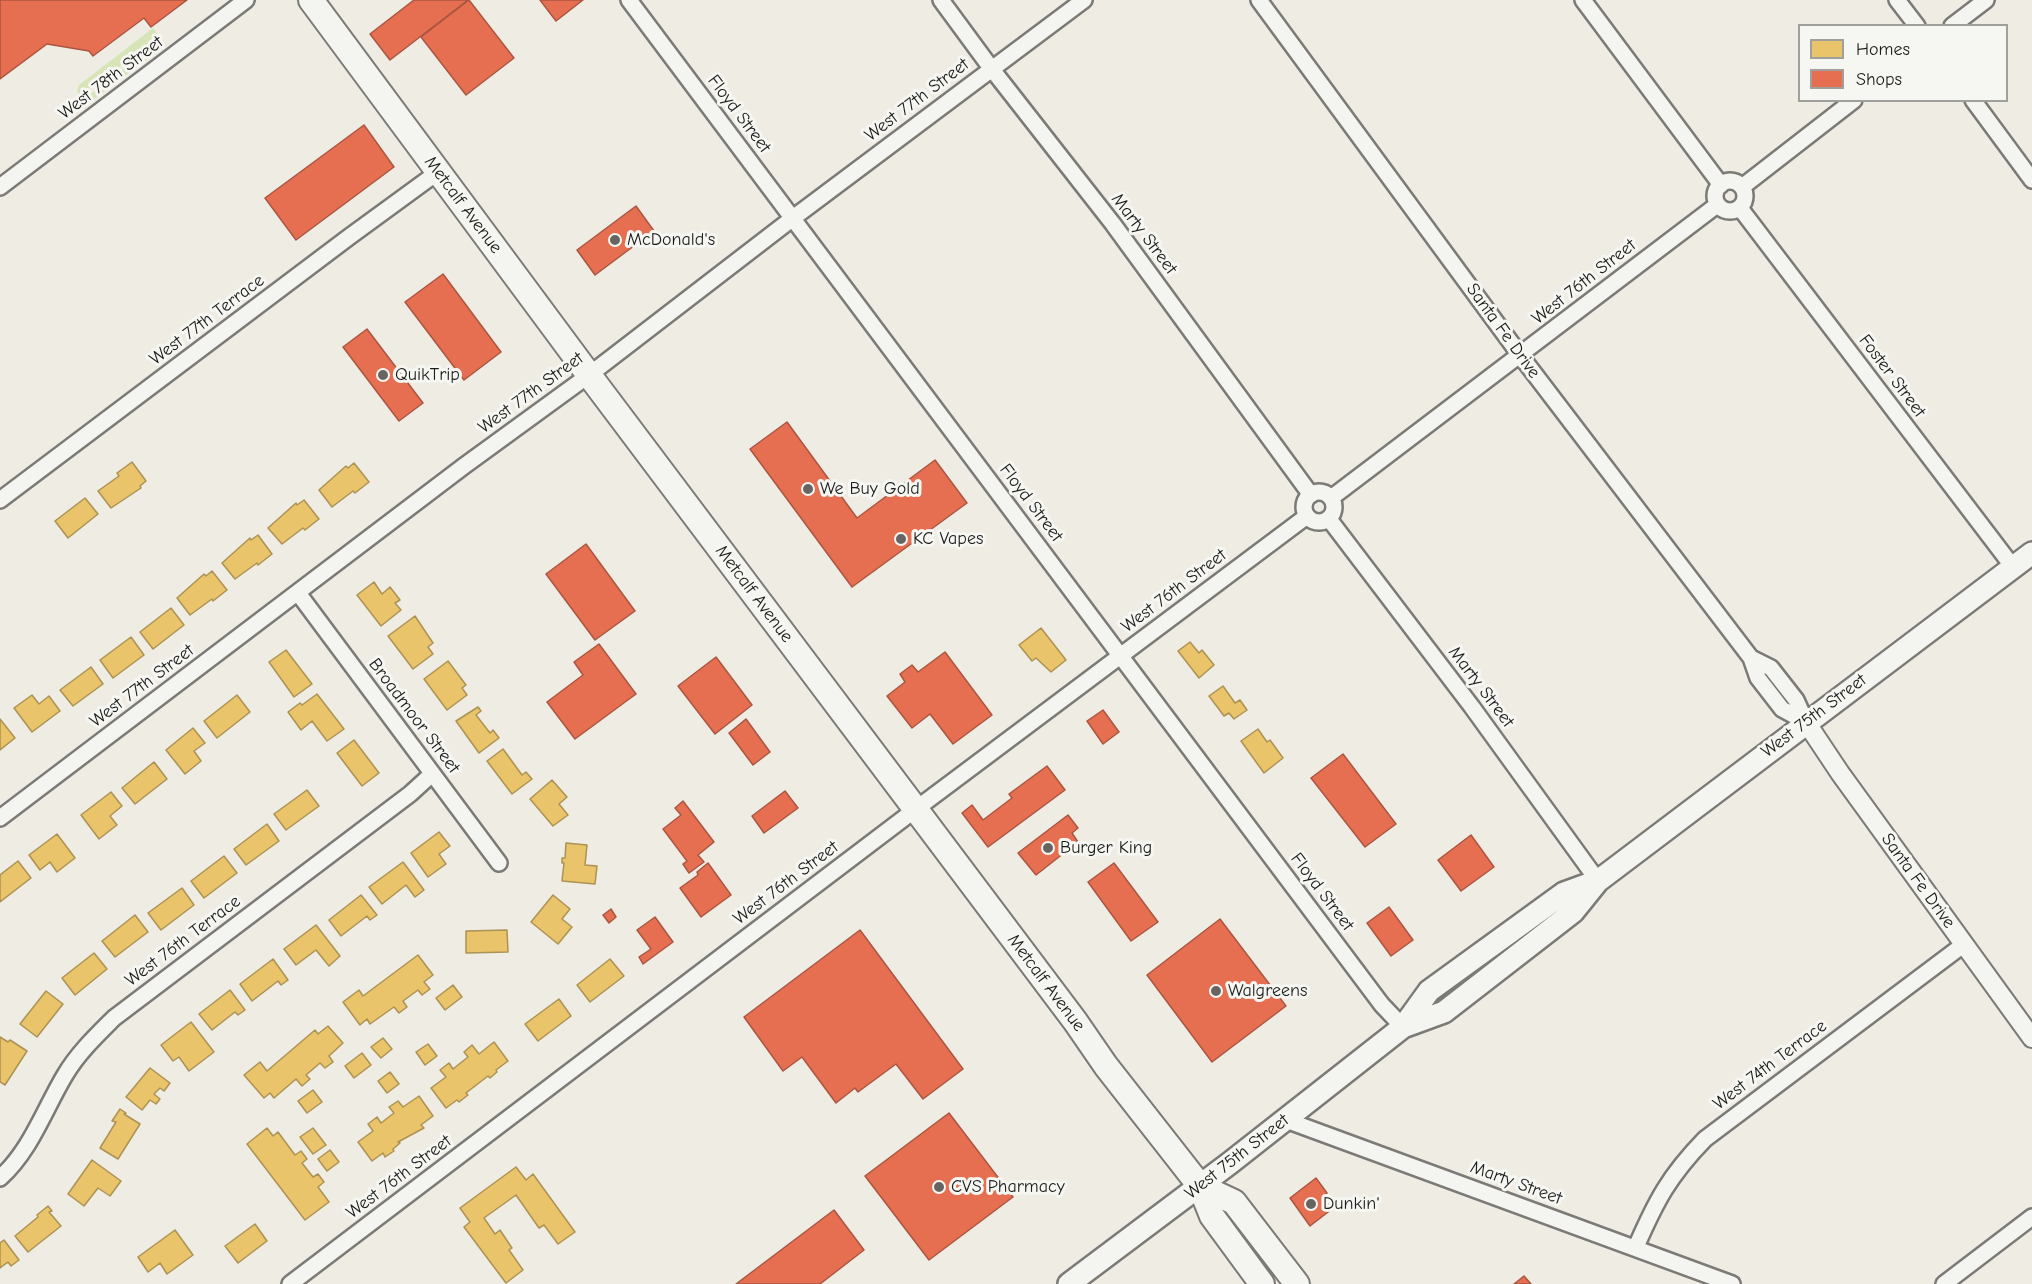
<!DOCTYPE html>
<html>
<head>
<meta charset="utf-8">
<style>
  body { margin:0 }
  #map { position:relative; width:2032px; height:1284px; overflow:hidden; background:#efece4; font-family:"Comic Neue",sans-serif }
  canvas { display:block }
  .legend { position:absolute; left:1798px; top:24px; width:210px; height:78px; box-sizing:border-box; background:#f6f6f2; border:2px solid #9f9f9c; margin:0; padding:8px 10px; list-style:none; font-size:18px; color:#1c1c1c }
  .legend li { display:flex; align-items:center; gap:12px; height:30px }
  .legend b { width:30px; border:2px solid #9f9f9c }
</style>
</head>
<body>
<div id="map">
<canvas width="2032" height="1284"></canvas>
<ul class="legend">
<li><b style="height:16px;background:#e9c46a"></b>Homes</li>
<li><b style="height:16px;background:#e76f51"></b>Shops</li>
</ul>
</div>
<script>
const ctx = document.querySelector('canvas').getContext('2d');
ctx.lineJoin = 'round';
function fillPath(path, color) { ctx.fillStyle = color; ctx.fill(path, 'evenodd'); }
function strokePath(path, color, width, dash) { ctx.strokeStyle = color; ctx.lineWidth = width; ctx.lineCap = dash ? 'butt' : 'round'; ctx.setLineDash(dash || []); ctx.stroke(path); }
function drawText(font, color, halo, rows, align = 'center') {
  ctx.font = font + ' "Comic Neue",sans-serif'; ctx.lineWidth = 6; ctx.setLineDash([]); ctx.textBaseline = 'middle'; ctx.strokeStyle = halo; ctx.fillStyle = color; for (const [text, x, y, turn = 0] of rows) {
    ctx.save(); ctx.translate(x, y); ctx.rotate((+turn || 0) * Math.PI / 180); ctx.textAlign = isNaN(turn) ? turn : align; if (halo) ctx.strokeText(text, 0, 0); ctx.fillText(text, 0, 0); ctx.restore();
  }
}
const green = new Path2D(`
  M153,28l7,9 -80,59 -3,-5 2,-6z
  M161,40l5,5 -72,54h-10z`);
const homes = new Path2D(`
  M132,462l14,19 -6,5 1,2 -30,20 -13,-17 21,-15 -2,-3z
  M354,463l15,19 -14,11 -2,-2 -21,16 -13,-17 27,-24 2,2z
  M85,498l13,16 -30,24 -13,-17z
  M304,500l15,19 -14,11 -2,-2 -21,16 -14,-16 28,-25 1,2z
  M258,535l14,19 -14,11 -1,-2 -22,16 -13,-16 28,-25 1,2z
  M212,571l15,19 -14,11 -1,-2 -22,16 -13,-17 27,-24 2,2z
  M374,582l8,12 8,-7 10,13 -5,3 6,7 -20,16 -24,-31z
  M171,608l13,17 -31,24 -13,-17z
  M415,616l18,27 -5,4 5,7 -20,15 -25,-33z
  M1041,628l25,32 -15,12 -15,-14 -4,3 -13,-16z
  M131,637l13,18 -31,23 -13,-18z
  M1190,642l9,11 3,-3 12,15 -15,13 -21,-27z
  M286,650l26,34 -18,13 -25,-35z
  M448,661l18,24 -4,3 5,7 -20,15 -23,-31z
  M91,667l12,17 -30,22 -13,-16z
  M1223,686l12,17 5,-3 7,10 -13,9 -5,-6 -5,3 -15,-20z
  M317,694l27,35 -17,12 -15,-20 -11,9 -13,-18 12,-9 2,2z
  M32,695l7,9 10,-8 11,15 -28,21 -18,-24z
  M237,695l13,17 -33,26 -13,-17z
  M478,707l3,4 -5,4 14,18 3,-3 6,8 -20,15 -23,-32z
  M0,719l15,19 -15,12z
  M193,728l12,15 -11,8 7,10 -16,13 -19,-24z
  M1258,729l9,13 3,-2 13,18 -19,15 -23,-32z
  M354,740l25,33 -17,13 -25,-33z
  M503,749l19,26 4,-3 6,7 -20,15 -25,-33z
  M154,762l13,17 -32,25 -13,-16z
  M552,780l15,17 -8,7 9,11 -15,11 -23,-27z
  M307,790l12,16 -33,24 -12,-16z
  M111,792l11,14 -12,10 7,9 -18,14 -18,-24z
  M267,824l12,17 -33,24 -12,-16z
  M439,832l11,14 -11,8 7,10 -18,13 -17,-24z
  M57,834l18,24 -18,14 -7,-10 -10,8 -11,-15z
  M566,843l21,2 -2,20 12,1 -2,18 -33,-3 2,-18h-2v-5h3z
  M224,856l13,17 -33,25 -13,-17z
  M18,861l13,17 -31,24v-27z
  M403,862l21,28 -9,7 -9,-12 -24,19 -13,-17z
  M182,888l12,17 -33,25 -13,-17z
  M361,895l16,20 -7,5 -3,-4 -26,20 -12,-16z
  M553,895l17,14 -8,10 10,8 -14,17 -27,-22z
  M135,915l13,17 -33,25 -13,-16z
  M316,925l24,31 -11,10 -13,-16 -20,15 -12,-16z
  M507,930l1,22 -42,1v-22z
  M94,953l13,16 -32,26 -13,-17z
  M418,955l15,20 -9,7 6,7 -8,6 -4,-5 -15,11 4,6 -8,6 -5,-6 -24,17 -3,-5 -7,6 -17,-23 16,-12 4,6z
  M273,959l15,21 -7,5 -3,-4 -26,20 -12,-17z
  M610,959l14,17 -34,26 -13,-17z
  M453,985l9,12 -17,13 -9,-12z
  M230,990l15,20 -7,5 -3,-3 -23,18 -13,-16z
  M46,991l17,13 -26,33 -17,-13z
  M559,999l12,17 -33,25 -13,-17z
  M191,1022l23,30 -25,19 -10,-14 -6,4 -12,-16z
  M328,1026l15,17 -14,13 4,6 -8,6 -5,-5 -14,12 4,4 -8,7 -6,-7 -22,19 -4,-5 -6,5 -20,-23 16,-13 7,9 48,-41 3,4z
  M0,1037l8,5 2,-2 17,11 -22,34 -5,-3z
  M383,1038l9,11 -11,9 -10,-11z
  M494,1042l14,19 -12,9 1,2 -7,6 -2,-2 -22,17 2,2 -9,7 -2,-2 -11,8 -15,-20 15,-11 -6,-7 9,-7 4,6 15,-12 -4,-5 8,-7 7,9z
  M428,1044l9,12 -12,9 -9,-13z
  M362,1053l9,12 -17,13 -9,-12z
  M150,1068l20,15 -6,8 -4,-3 -6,6 6,5 -4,5 -6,-4 -8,10 -16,-13z
  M390,1072l9,12 -12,9 -9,-12z
  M313,1090l9,12 -15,11 -9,-12z
  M419,1096l14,20 -12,9 3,3 -26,14 2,1 -7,6 1,2 -9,6 -2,-4 -11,8 -14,-19 15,-11 -5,-7 9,-7 4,6 13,-10 -5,-6 9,-6 5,6z
  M120,1109l6,4 -2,1 16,10 -22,35 -18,-11 16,-26 -4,-1z
  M267,1128l6,8 5,-4 17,23 6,-4 6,8 -5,4 11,14 5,-3 6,8 -6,5 11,15 -24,18 -58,-76z
  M313,1128l13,17 -13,9 -13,-17z
  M330,1150l9,12 -12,9 -9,-12z
  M92,1160l29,21 -11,15 -12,-8 -14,18 -16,-12z
  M516,1167l10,13 7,-6 42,58 -17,12 -14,-19 -5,3 -23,-33 -32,23 11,16 5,-4 12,18 -3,2 14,20 -17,13 -42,-56 6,-5 -10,-14z
  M48,1206l4,5 -3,1 12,14 -33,26 -13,-16 23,-19 -1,-2z
  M255,1224l12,17 -29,22 -13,-17z
  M175,1230l18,25 -26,19 -7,-11 -12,9 -10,-15z
  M4,1240l15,20 -8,6 -3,-4 -8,6v-25z`);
const shops = new Path2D(`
  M0,0h187l-36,27 -7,-9 -51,38 -4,-5 -42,-7 -47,35z
  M414,0h54l-78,60 -20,-26z
  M469,0l45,58 -48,37 -45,-58z
  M540,0h43l-27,21z
  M364,125l30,42 -98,73 -31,-42z
  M636,206l18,25 -59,44 -18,-25z
  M443,274l58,78 -37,28 -59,-78z
  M367,329l56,74 -24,18 -56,-74z
  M787,422l70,96 78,-58 32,43 -115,84 -102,-138z
  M586,544l49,67 -40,29 -49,-66z
  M599,644l37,50 -61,45 -28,-37 36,-27 -9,-13z
  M945,652l47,63 -39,29 -23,-30 -18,14 -25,-32 18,-14 -5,-8 12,-9 6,7z
  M716,657l36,48 -37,29 -37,-48z
  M1103,710l16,22 -16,12 -16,-23z
  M746,719l24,33 -17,13 -24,-32z
  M1343,754l53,70 -31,23 -54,-69z
  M1047,766l18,24 -77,57 -26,-34 10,-8 11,15 29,-22 -3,-4z
  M785,791l13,17 -34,25 -12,-17z
  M683,801l31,41 -16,13 6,7 -15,11 -6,-9 4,-3 -24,-32 18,-14 -6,-7z
  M1068,815l10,13 -6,5 6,9 -42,33 -18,-22z
  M1471,835l23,32 -33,24 -23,-31z
  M708,863l23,32 -30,22 -21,-29 18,-13 -1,-3z
  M1114,863l44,59 -27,19 -43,-59z
  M1389,907l24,33 -22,16 -24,-33z
  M611,909l5,8 -7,6 -6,-8z
  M655,917l18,25 -30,22 -4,-7 12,-8 -14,-19z
  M1220,919l66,87 -74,56 -65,-87z
  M860,930l103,139 -40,30 -27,-35 -38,28 -3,-4 -19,15 -34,-46 -19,14 -39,-54z
  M949,1113l64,84 -84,63 -64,-84z
  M1316,1178l11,15 -4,4 9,12 -22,17 -20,-28z
  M834,1210l30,40 -44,34h-84z
  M1524,1276l7,8h-17z`);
const minor = new Path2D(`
  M629,0l753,1005 21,22
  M941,0l50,68 122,156 198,271
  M1259,0l261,355 231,303 7,20 24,31 24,13
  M1583,0l138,185
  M1897,0l20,26
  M1952,26l34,-26
  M1973,100l59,80
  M1715 196a15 15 0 1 1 30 0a15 15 0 1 1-30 0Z
  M0,187l246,-187
  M1742,187l112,-87
  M1740,208l273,359
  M1304 507a15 15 0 1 1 30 0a15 15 0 1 1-30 0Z
  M1331,498l386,-293
  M0,500l349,-263 89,-65
  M1329,519l143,188 126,174
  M298,593l201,270
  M1751,658l20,10 25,32 10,22
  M0,818l464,-352 125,-91 204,-157 291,-218
  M1286,1120l446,164
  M0,1178c31,-28 44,-68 65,-103 13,-22 31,-39 49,-57l296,-224 22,-20
  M1636,1247c20,-46 33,-71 69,-108l258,-194
  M290,1284l626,-475 391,-293
  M1944,1284l88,-67`);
const tertiary = new Path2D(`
  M1806,722l34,51 192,265`);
const secondary = new Path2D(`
  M1403,1027l41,-15 129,-100 25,-31 434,-328
  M1069,1284l161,-121 173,-136 26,-36 135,-98 33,-12`);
const primary = new Path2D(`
  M311,0l278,375 486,646 31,45 94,120 12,30 50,68
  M1200,1186l34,16 63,82`);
const markers = [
  [615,240,6,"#666562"],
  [383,375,6,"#666562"],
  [808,489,6,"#666562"],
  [901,539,6,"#666562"],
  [1048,848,6,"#666562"],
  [1216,991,6,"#666562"],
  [939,1187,6,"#666562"],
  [1311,1204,6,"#666562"]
];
const streetNames = [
  ["West 78th Street",111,78,-37],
  ["West 77th Street",917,100,-37],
  ["Floyd Street",739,114,53],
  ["Metcalf Avenue",463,205,53],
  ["Marty Street",1144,234,53],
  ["West 76th Street",1584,282,-38],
  ["West 77th Terrace",207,320,-37],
  ["Santa Fe Drive",1503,331,54],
  ["Foster Street",1892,376,53],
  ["West 77th Street",531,393,-36],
  ["Floyd Street",1031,503,53],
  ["West 76th Street",1174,591,-37],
  ["Metcalf Avenue",754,594,53],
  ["West 77th Street",142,686,-37],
  ["Marty Street",1481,687,53],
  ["Broadmoor Street",414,716,53],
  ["West 75th Street",1814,716,-37],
  ["Santa Fe Drive",1918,881,54],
  ["West 76th Street",786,883,-37],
  ["Floyd Street",1322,892,53],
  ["West 76th Terrace",183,941,-37],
  ["Metcalf Avenue",1046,983,53],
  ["West 74th Terrace",1770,1065,-37],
  ["West 75th Street",1237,1157,-38],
  ["West 76th Street",399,1177,-37],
  ["Marty Street",1516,1183,20]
];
const poiNames = [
  ["McDonald's",627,240],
  ["QuikTrip",395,375],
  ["We Buy Gold",820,489],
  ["KC Vapes",913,539],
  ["Burger King",1060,848],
  ["Walgreens",1228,991],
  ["CVS Pharmacy",951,1187],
  ["Dunkin'",1323,1204]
];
fillPath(green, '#d7e4b7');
fillPath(homes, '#e9c46a');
strokePath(homes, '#ac9253', 1.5);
fillPath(shops, '#e76f51');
strokePath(shops, '#aa5641', 1.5);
strokePath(minor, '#7b7a76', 20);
strokePath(tertiary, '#7b7a76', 22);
strokePath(secondary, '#7b7a76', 26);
strokePath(primary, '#7b7a76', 28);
strokePath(minor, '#f4f4f1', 15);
strokePath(tertiary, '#f4f4f1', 18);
strokePath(secondary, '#f4f4f1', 21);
strokePath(primary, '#f4f4f1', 24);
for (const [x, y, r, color] of markers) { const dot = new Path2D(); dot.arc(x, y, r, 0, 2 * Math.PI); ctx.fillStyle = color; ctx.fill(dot); strokePath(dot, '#f6f6f2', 2); }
drawText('18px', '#1c1c1c', '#f6f6f2', streetNames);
drawText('18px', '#1c1c1c', '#f6f6f2', poiNames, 'left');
</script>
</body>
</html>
